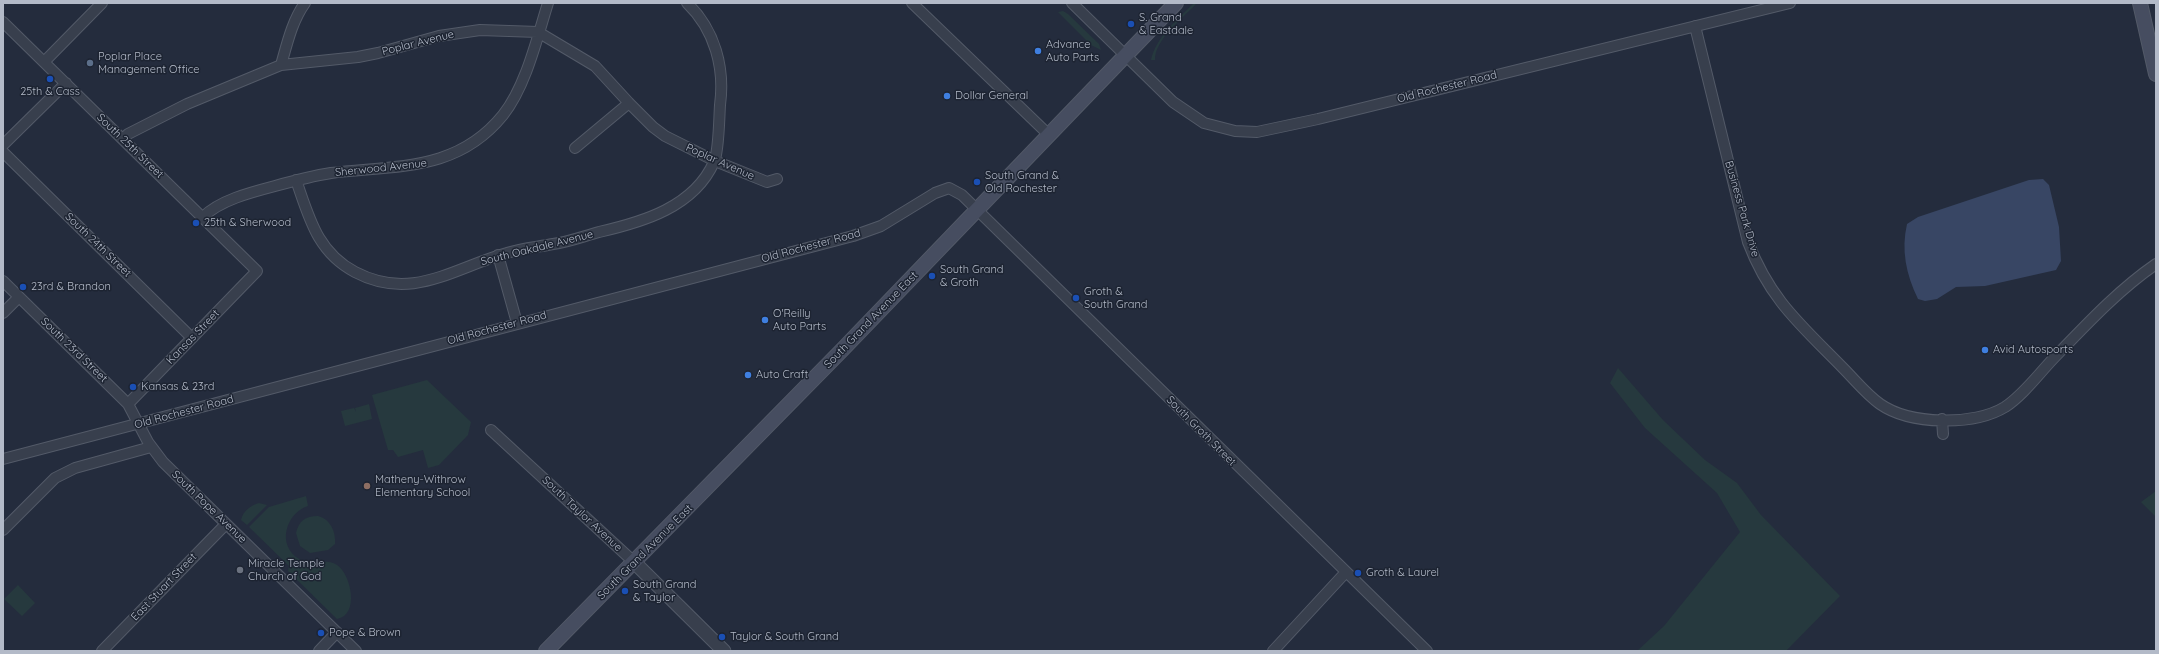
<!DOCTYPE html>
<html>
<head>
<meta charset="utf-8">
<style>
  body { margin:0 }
  #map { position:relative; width:2159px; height:654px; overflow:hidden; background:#242c3d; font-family:Quicksand,sans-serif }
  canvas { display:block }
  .frame { position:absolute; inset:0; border:4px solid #b3bac8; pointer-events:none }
</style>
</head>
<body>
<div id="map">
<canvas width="2159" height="654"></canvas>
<div class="frame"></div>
</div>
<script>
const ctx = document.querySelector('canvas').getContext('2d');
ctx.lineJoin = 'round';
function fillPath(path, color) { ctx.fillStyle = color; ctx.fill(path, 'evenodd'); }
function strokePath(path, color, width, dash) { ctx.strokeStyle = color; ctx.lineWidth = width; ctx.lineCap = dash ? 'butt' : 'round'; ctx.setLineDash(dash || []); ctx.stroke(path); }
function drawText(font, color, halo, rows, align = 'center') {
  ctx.font = font + ' Quicksand,sans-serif'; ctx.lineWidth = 3; ctx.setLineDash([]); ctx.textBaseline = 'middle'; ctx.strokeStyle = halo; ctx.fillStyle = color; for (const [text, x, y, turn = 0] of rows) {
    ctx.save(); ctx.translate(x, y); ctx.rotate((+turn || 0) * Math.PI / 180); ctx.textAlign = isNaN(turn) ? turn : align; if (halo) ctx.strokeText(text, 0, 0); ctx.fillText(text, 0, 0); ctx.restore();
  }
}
const green = new Path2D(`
  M1194,3h3c-13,14 -43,37 -42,57h-4c5,-23 27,-41 43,-57z
  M1063,11l5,3 31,30 2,6 -10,-5 -33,-33z
  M1618,368l45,52 42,40 32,23 24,32 79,81 -54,55h-149l27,-25 76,-94 -23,-39 -72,-65 -35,-45z
  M427,380l44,42 -3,13 -29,30 -11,3 -5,-18 -25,7 -5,-7h-5l-16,-55z
  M369,404l3,15 -27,7 -4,-15 13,-3 2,4 -1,-4z
  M2156,491v26l-15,-15z
  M306,496l2,10c-22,7 -32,39 -9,53 12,7 27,-1 38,6 14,9 23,50 0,54l-49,-48 1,-5 -40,-39 20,-20z
  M259,503l8,2 -20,20 -6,-5c2,-9 10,-15 18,-17z
  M318,516c12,3 18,15 17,28l-7,6 -18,3 -10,-7 -4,-13c3,-12 9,-17 22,-17z
  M18,585l17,18 -13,13 -18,-17z`);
const water = new Path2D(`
  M2043,179l6,6 10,42 2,34 -5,9 -71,16 -29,1 -19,12 -12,2 -7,-2c-12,-25 -17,-49 -11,-75l11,-7 111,-37z`);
const minor = new Path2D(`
  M912,3l136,131
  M1072,3l101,99 31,21 31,8 22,1 61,-13 472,-116
  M3,22l254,249 -129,133
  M1695,26l53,216c22,58 53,83 95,126 12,12 23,26 37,36 30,21 94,22 125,3 18,-12 32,-31 47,-47 33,-34 65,-69 104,-96
  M44,62l58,-59
  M281,65c6,-21 11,-44 24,-62
  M123,139l5,-5 59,-30 94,-39 77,-8 20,-4 61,-17 41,-6 58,2 57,34 34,37 24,24 12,9 50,25 52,21 10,-3
  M3,145l63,-62
  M575,148l54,-45
  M3,152l189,186
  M296,180c13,37 21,72 59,92 57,30 98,-4 152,-19 15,-5 31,-6 46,-9 16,-2 31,-8 46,-12 44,-10 95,-25 115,-70 5,-11 5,-42 6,-57 5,-37 -5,-75 -33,-102
  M203,217c17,-17 49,-25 72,-31 18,-5 37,-10 56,-13 65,-8 126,-1 172,-58 23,-29 34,-77 45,-112
  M498,255l19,68
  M3,281l125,123 20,38 15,20 193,189
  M3,313l16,-16
  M1942,419l1,15
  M491,430l144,133
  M3,459l850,-223 28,-10 54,-33 14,-5 13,7 465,456
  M3,530l52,-52 20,-10 76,-21
  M102,651l124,-127
  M319,651l18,-19
  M1273,651l73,-79`);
const tertiary = new Path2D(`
  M635,563l89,88`);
const secondary = new Path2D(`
  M2140,3l16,71
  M546,651l297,-302 333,-346`);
const markers = [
  [1131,24,4,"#1a4fb4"],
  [1038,51,4,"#3f7fe0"],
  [90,63,4,"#5c6f8a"],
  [50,79,4,"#1a4fb4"],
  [947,96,4,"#3f7fe0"],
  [977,182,4,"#1a4fb4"],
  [196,223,4,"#1a4fb4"],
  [932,276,4,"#1a4fb4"],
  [23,287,4,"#1a4fb4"],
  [1076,298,4,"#1a4fb4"],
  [765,320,4,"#3f7fe0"],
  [1985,350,4,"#3f7fe0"],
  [748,375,4,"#3f7fe0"],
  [133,387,4,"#1a4fb4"],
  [367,486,4,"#8d6e63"],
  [240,570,4,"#6b7280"],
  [1358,573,4,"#1a4fb4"],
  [625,591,4,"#1a4fb4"],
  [321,633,4,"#1a4fb4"],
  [722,637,4,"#1a4fb4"]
];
const poiNames = [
  ["S. Grand",1139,18],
  ["& Eastdale",1139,31],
  ["Advance",1046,45],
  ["Auto Parts",1046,58],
  ["Poplar Place",98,57],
  ["Management Office",98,70],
  ["25th & Cass",50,92,"center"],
  ["Dollar General",955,96],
  ["South Grand &",985,176],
  ["Old Rochester",985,189],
  ["25th & Sherwood",204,223],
  ["South Grand",940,270],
  ["& Groth",940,283],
  ["23rd & Brandon",31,287],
  ["Groth &",1084,292],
  ["South Grand",1084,305],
  ["O'Reilly",773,314],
  ["Auto Parts",773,327],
  ["Avid Autosports",1993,350],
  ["Auto Craft",756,375],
  ["Kansas & 23rd",141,387],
  ["Matheny-Withrow",375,480],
  ["Elementary School",375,493],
  ["Miracle Temple",248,564],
  ["Church of God",248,577],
  ["Groth & Laurel",1366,573],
  ["South Grand",633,585],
  ["& Taylor",633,598],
  ["Pope & Brown",329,633],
  ["Taylor & South Grand",730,637]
];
const streetNames = [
  ["Poplar Avenue",418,43,-14],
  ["Old Rochester Road",1447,87,-14],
  ["South 25th Street",130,146,44],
  ["Poplar Avenue",720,162,24],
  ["Sherwood Avenue",381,168,-6],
  ["Business Park Drive",1742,209,74],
  ["South 24th Street",98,245,44],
  ["Old Rochester Road",811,246,-15],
  ["South Oakdale Avenue",537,248,-14],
  ["South Grand Avenue East",871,320,-46],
  ["Old Rochester Road",497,328,-15],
  ["Kansas Street",193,337,-46],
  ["South 23rd Street",74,350,44],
  ["Old Rochester Road",184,412,-15],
  ["South Groth Street",1201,431,45],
  ["South Pope Avenue",209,507,44],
  ["South Taylor Avenue",582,514,43],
  ["South Grand Avenue East",645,552,-45],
  ["East Stuart Street",164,587,-46]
];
fillPath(green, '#26393e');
fillPath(water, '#384664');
strokePath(minor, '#535a68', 12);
strokePath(tertiary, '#535a68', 15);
strokePath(secondary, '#535a68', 16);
strokePath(minor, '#383f4d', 10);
strokePath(tertiary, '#383f4d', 13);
strokePath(secondary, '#464d60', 14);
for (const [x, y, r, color] of markers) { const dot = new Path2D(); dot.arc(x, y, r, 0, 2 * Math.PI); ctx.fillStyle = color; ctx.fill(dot); strokePath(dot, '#1d2432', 1.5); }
drawText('11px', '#b3bac8', '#1d2432', poiNames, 'left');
drawText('11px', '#b3bac8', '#1d2432', streetNames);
</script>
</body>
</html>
